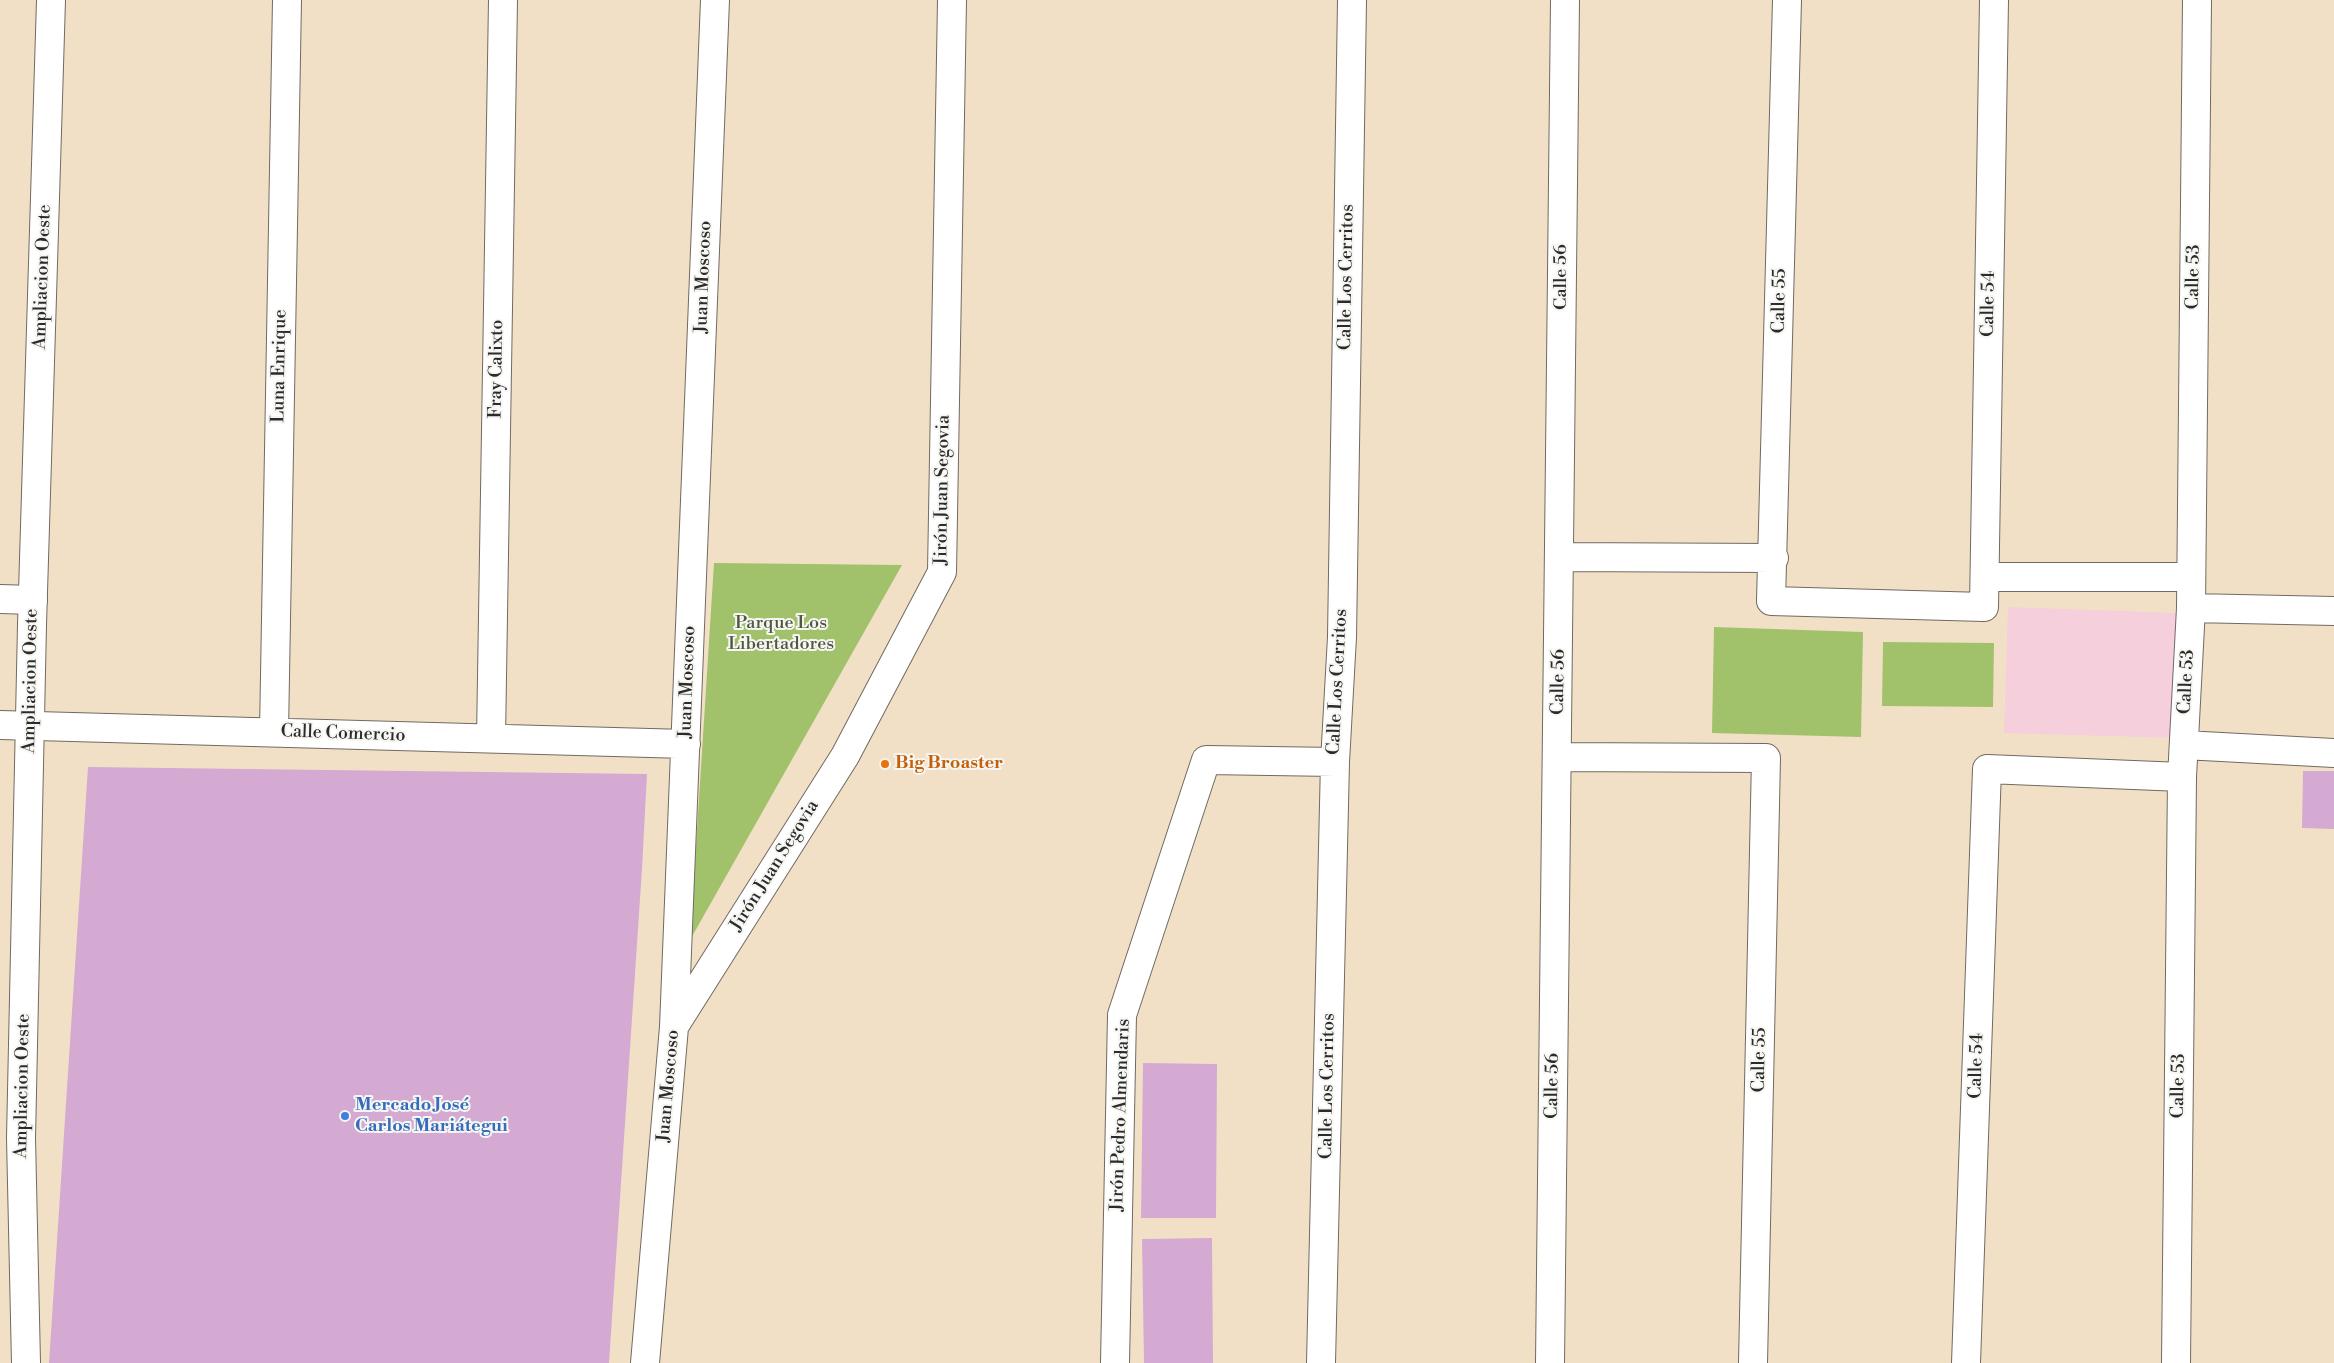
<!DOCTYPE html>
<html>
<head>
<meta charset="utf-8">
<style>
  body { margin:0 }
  canvas { display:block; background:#f2e0c6 }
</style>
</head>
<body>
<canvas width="2334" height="1363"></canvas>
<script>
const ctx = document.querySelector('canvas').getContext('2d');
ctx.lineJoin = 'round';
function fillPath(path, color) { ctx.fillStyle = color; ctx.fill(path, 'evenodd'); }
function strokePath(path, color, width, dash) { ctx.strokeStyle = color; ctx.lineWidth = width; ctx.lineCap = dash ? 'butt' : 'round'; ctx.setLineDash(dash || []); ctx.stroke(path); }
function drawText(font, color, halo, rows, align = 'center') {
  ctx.font = font + ' "Libre Bodoni",serif'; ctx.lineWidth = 4; ctx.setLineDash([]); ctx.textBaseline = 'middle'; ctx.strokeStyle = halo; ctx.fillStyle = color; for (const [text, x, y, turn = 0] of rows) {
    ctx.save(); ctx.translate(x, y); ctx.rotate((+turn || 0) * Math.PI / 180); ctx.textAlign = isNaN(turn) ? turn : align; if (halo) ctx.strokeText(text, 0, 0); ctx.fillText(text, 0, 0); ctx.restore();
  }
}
const built = new Path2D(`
  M2008,607l171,6 -3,125 -172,-5z`);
const green = new Path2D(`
  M714,563l188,2 -212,375z
  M1714,627l149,5 -2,105 -149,-4z
  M1883,642l111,1 -1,64 -111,-1z`);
const building = new Path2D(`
  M88,767l559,7 -5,95 -33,494h-560z
  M2303,771h31v58l-32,-1z
  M1143,1063l74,1 -1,154h-75z
  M1212,1238l1,125h-69l-2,-124z`);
const street = new Path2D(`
  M1787,0l-16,601 213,6 10,-607
  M1560,557l214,1
  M1985,577h206
  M0,599l33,1
  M2191,608l143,3
  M0,725l686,19
  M274,732l13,-732
  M491,738l12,-738
  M2184,745l150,8
  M1558,757l208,1 -13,605
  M675,1025l170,-269 97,-184 10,-572
  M645,1363l29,-336 41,-1027
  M1115,1363l7,-348 84,-255 129,2
  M1321,1363l14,-601 7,-125 10,-637
  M1550,1363l15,-1363
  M1966,1363l21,-594 195,8
  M2176,1363l6,-586 9,-169 6,-608`);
const secondary = new Path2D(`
  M26,1363l-5,-225 11,-513 19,-625`);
const markers = [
  [885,764,5,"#e8710a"],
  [345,1116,5,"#3f7fe0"]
];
const streetNames = [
  ["Ampliacion Oeste",43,277,-88],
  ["Juan Moscoso",704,277,-88],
  ["Calle Los Cerritos",1347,277,-89],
  ["Calle 56",1562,277,-90],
  ["Calle 53",2194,277,-89],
  ["Calle 55",1780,301,-89],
  ["Calle 54",1989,304,-89],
  ["Luna Enrique",280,366,-89],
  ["Fray Calixto",497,369,-89],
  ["Jirón Juan Segovia",943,490,-89],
  ["Ampliacion Oeste",31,681,-89],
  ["Juan Moscoso",688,682,-88],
  ["Calle Los Cerritos",1338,682,-87],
  ["Calle 56",1559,682,-89],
  ["Calle 53",2187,682,-87],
  ["Calle Comercio",343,734,2],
  ["Jirón Juan Segovia",775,866,-58],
  ["Calle 55",1760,1060,-89],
  ["Calle 54",1977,1066,-88],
  ["Ampliacion Oeste",23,1086,-89],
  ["Juan Moscoso",669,1086,-85],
  ["Calle Los Cerritos",1328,1086,-89],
  ["Calle 56",1553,1086,-89],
  ["Calle 53",2179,1086,-89],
  ["Jirón Pedro Almendaris",1121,1115,-88]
];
const parkNames = [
  ["Parque Los",781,624],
  ["Libertadores",781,645]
];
const foodNames = [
  ["Big Broaster",895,764]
];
const shopNames = [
  ["Mercado José",355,1106],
  ["Carlos Mariátegui",355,1127]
];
fillPath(built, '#f5cfdb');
fillPath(green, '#a1c26b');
fillPath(building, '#d4aad2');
strokePath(street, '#716a61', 30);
strokePath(secondary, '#716a61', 30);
strokePath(street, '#fff', 28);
strokePath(secondary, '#fff', 28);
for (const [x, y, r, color] of markers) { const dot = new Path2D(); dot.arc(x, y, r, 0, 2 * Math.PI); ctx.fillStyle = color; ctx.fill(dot); strokePath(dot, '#f6f6f2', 2); }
drawText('18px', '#2b2b2b', '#f6f6f2', streetNames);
drawText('18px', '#4e583e', '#f6f6f2', parkNames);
drawText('bold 18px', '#c56008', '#f6f6f2', foodNames, 'left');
drawText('bold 18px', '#366cbe', '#f6f6f2', shopNames, 'left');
</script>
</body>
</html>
